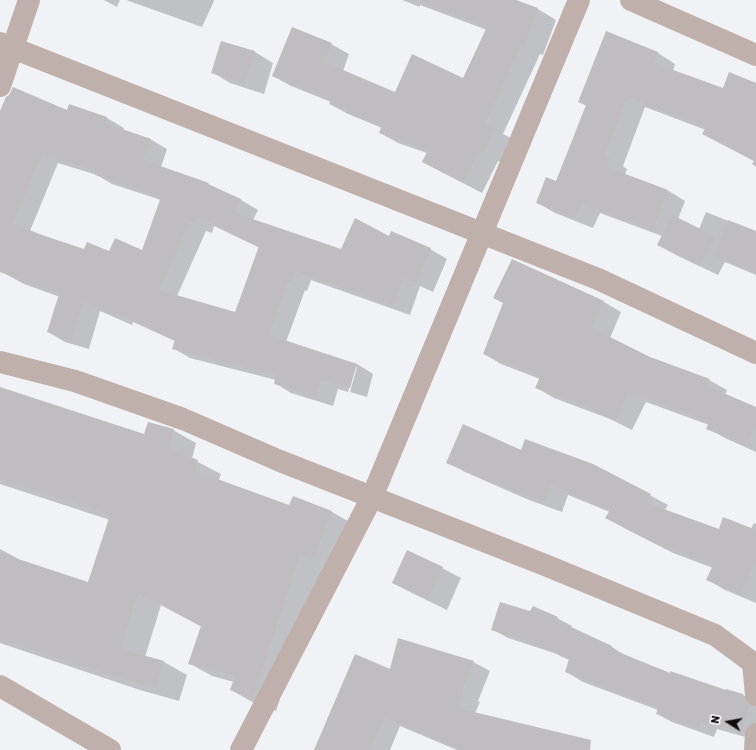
<!DOCTYPE html>
<html>
<head>
<meta charset="utf-8">
<style>
  body { margin:0 }
  #map { position:relative; width:756px; height:750px; overflow:hidden; background:#f0f2f5; font-family:Rubik,sans-serif }
  canvas { display:block }
  .north { position:absolute; left:708px; top:702px; width:40px; height:40px; -webkit-text-stroke:3px #fff; paint-order:stroke; rotate:281deg; font-size:11px; font-weight:700; line-height:16px; text-align:center; color:#0e0e0f }
  .north::after { content:''; display:block; margin:auto; width:14px; height:18px; background:#0e0e0f; clip-path:polygon(50% 0,100% 100%,50% 72%,0 100%) }
</style>
</head>
<body>
<div id="map">
<canvas width="756" height="750"></canvas>
<div class="north">N</div>
</div>
<script>
const ctx = document.querySelector('canvas').getContext('2d');
ctx.lineJoin = 'round';
function fillPath(path, color) { ctx.fillStyle = color; ctx.fill(path, 'evenodd'); }
function strokePath(path, color, width, dash) { ctx.strokeStyle = color; ctx.lineWidth = width; ctx.lineCap = dash ? 'butt' : 'round'; ctx.setLineDash(dash || []); ctx.stroke(path); }
const shadow = new Path2D(`
  M104,0h16l-3,7z
  M126,0h87l1,1 -12,26z
  M402,0h112l24,9 18,11 -13,35 -3,-1 -37,80 10,5 -11,24 -4,-2 -16,32 -59,-31 4,-9 -29,-10 -18,-10 2,-5 -34,-14 -18,-10 1,-2 -40,-16 -18,-10 58,-32 18,10 -6,17 52,22 69,-14 23,-49 -67,-25v2z
  M607,32l51,21 17,11 -2,7 51,18 32,-4v82l-4,-3 2,-3 -50,-27 2,-4 -61,-23 -22,59 4,3 -2,6 42,15 18,11 -7,18 21,10 7,-17 50,20v43l-31,-13 -7,13 -42,-20 -18,-10 4,-9 -62,-23 -7,15 -38,-15 -17,-10 19,-21 30,-76 -8,-4z
  M221,42l34,10 18,11 -9,31 -34,-11 -18,-11z
  M69,106l38,12 17,10 -1,2 27,9 17,10 -6,18 47,17 33,16 17,10 -5,10 88,31 48,-13 41,11 17,10 -14,33 -13,-6 -10,29 -99,-35 -4,11 -2,-1 -19,52 71,22 16,10 -6,23 -17,-5 7,-25h-2l-7,25 -10,-3 -5,17 -42,-13 -16,-10 1,-3 -86,-22 -17,-10 2,-7 -42,-19 -1,3 -32,-14 -11,38 -24,-7 -17,-10 12,-35 -36,-13 -24,-13v-157l68,-3zM58,163l39,12 15,9 49,16 -18,52 -33,1 -26,-3 -54,-19zM214,226l46,22 -24,65 -59,-17 29,-65 6,2z
  M512,260l92,42 17,10 -11,26 40,20 59,22 18,10 -2,5 31,13v44l-31,-14 -18,-10 2,-3 -63,-23 -14,28 -22,-11 -56,-21 -17,-10 3,-9 -39,-15 -17,-10 20,-51z
  M0,388l145,48 28,-6 23,13 -4,16 29,15 -2,6 71,26 3,-9 39,15 23,13 -19,47 -13,-5 -47,144 -22,-8 -23,-13 3,-8 -22,-6 -23,-13 13,-36 -41,-22 -16,52 19,5 23,13 -8,26 -39,-11 -140,-47v-94l24,13 65,21 21,-63 -110,-36z
  M522,451l71,14 75,40 -3,5 54,20 32,-1 3,-6 2,1v79l-31,-13 -17,-10 5,-12 -40,-15 -49,-25 -17,-10 3,-6 -42,-17 -6,17 -33,-12 -64,-28 -17,-10z
  M442,568l19,10 -14,32 -35,-17 -19,-10z
  M531,612l26,6 15,8 -1,2 41,19 14,9 44,18 56,18 17,3 13,8v37l-39,-11 -3,8 -42,-15 -15,-8 1,-4 -75,-28 -15,-9 1,-13 -15,-7 -46,-15 -16,-9z
  M473,662l17,9 -12,30 2,1 -5,11 87,37h-105l-57,-24 -10,24h-76l77,-80z`);
const building = new Path2D(`
  M423,0h93l22,8 -13,37 -3,-1 -37,80 10,4 -11,25 -5,-2 -16,32 -41,-21 6,-12 -49,-17 2,-6 -52,-23 2,-4 -59,-24 20,-49 40,16 -8,19 71,30 17,-38 51,24 24,-51 -65,-24z
  M606,31l52,21 -4,11 69,25 6,-16 27,11v79l-54,-28 4,-7 -79,-29 -22,58 5,2 -3,9 61,23 -15,40 -71,-26 -7,15 -39,-16 10,-26 10,4 30,-76 -8,-3z
  M221,41l34,10 -10,33 -34,-11z
  M13,87l54,23 2,-6 38,13 -2,6 46,16 -8,21 66,23 -1,1 33,15 -6,14 106,36 14,-31 34,18 2,-5 40,17 -15,35 -13,-5 -10,28 -98,-35 -4,11h-3l-19,53 88,29 -7,24 -29,-8 -5,17 -42,-13 2,-9 -104,-26 3,-9 -59,-27 -1,3 -31,-14 -12,38 -25,-8 12,-38 -59,-22v-161l6,-14 3,-2zM42,154l54,17 -1,4 66,22 -19,53 -27,-12 -6,13 -22,-9 -3,7 -45,-15 -26,-11zM197,217l62,29 -24,66 -76,-22 31,-68 5,2z
  M672,215l43,21 -15,30 -43,-21z
  M728,220l28,11v42l-42,-16z
  M512,259l92,42 -12,27 58,29 60,22 -3,7 49,21v18l-9,21 -41,-17 3,-7 -80,-30 -14,29 -24,-12 -56,-21 5,-11 -57,-23 20,-51 -10,-5z
  M0,387l144,47 4,-12 26,7 -5,20 29,11 -3,11 94,34 4,-9 39,15 -19,49 -13,-5 -47,144 -23,-9 5,-14 -47,-12 13,-38 -63,-33 -17,56 43,12 -8,27 -40,-11 -116,-38v-86l88,29 22,-67 -110,-36z
  M463,424l58,26 4,-11 68,25 58,30 -4,9 72,26 4,-12 33,13v30l-15,35 -35,-15 7,-15 -58,-22 -50,-25 5,-8 -59,-25 -6,17 -35,-12 -64,-27z
  M407,550l36,17 -15,33 -36,-17z
  M500,602l30,9 3,-5 25,11 -2,3 56,26 -1,3 59,24v-2l56,19v-1l17,5 3,8 4,3 -8,27 -41,-11 -2,8 -43,-15 2,-6 -93,-36 4,-13 -31,-14 -47,-15z
  M398,638l76,23 -12,30 2,1 -7,16 134,32 -1,10h-129l-77,-32 -14,32h-56l41,-96 35,15z`);
const minor = new Path2D(`
  M631,0l125,55
  M0,43l598,236 158,74
  M0,86l29,-86
  M0,362l75,19 108,38 97,42 265,104 170,70 38,28 3,32
  M0,686l110,64
  M241,750l131,-253 207,-497
  M755,750l1,-16`);
fillPath(shadow, '#0003');
fillPath(building, '#bfbdbf');
strokePath(minor, '#bfb0ab', 22);
</script>
</body>
</html>
